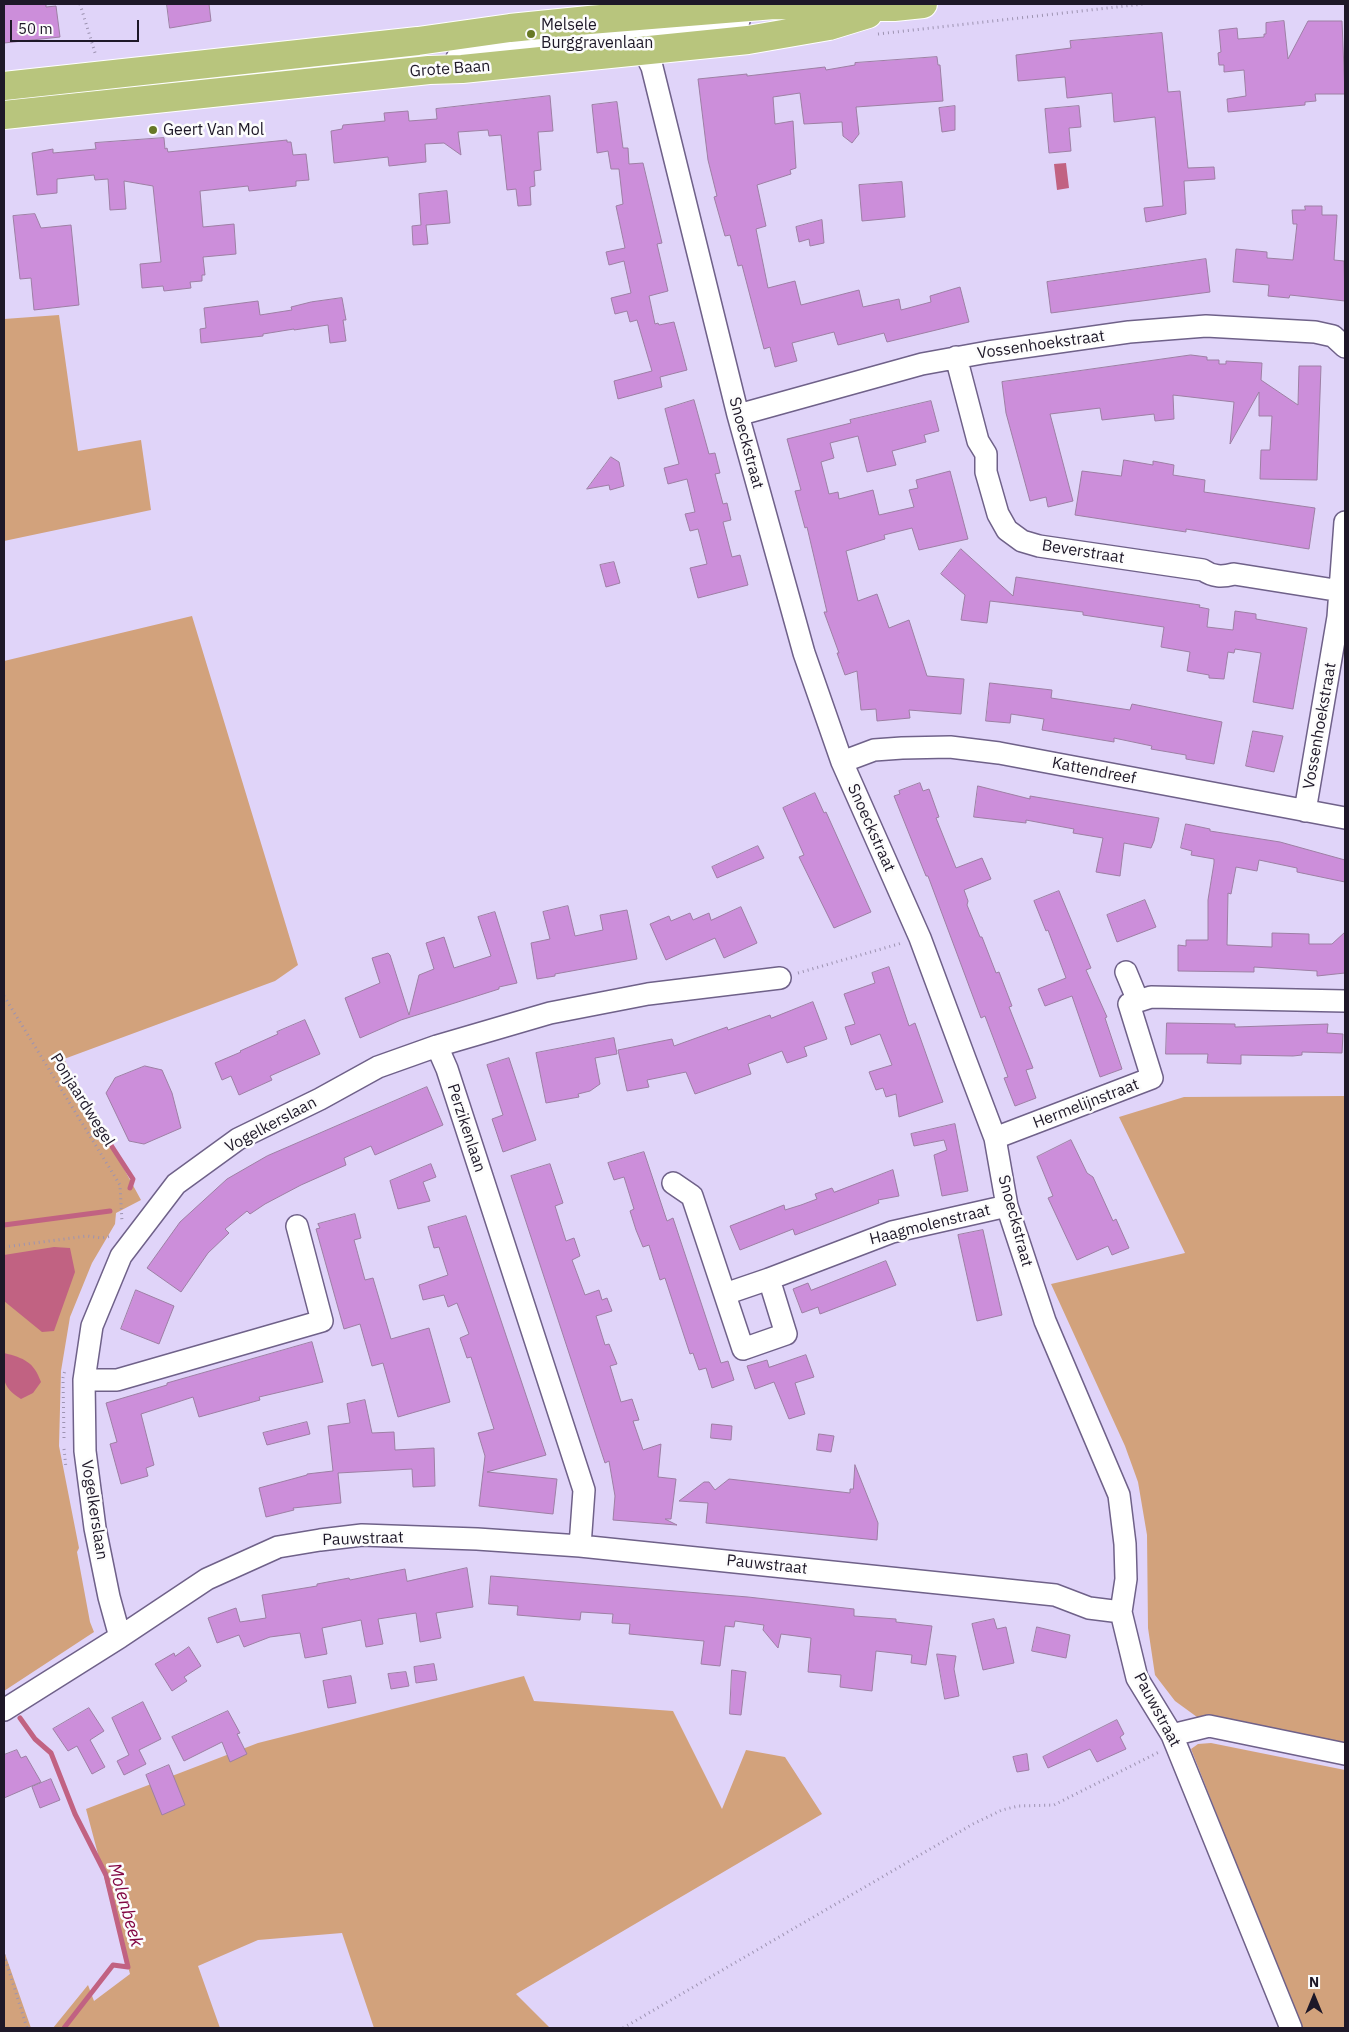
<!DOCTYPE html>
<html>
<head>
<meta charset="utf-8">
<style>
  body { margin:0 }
  #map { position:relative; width:1349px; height:2032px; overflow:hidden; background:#e0d4f9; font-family:"IBM Plex Sans",sans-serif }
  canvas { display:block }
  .frame { position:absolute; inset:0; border:5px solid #1e1828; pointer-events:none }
  .north { position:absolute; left:1289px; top:1972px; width:50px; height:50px; -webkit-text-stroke:4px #fcfcfc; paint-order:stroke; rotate:0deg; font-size:14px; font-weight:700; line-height:20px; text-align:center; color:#1e1828 }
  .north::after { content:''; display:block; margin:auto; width:18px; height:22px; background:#1e1828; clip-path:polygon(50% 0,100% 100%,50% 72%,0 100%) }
  .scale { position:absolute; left:10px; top:20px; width:129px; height:22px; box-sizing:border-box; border:2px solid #1e1828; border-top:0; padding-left:6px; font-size:15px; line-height:18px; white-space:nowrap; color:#1e1828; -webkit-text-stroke:4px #fcfcfc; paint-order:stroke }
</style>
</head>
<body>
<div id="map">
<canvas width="1349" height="2032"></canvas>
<div class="frame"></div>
<div class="north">N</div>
<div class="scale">50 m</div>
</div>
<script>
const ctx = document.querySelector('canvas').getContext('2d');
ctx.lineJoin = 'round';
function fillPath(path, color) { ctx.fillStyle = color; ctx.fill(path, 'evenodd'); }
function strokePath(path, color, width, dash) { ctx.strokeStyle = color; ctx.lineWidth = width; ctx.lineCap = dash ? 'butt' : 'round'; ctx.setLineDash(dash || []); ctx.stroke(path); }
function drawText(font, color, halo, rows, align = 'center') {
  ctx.font = font + ' "IBM Plex Sans",sans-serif'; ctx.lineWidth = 5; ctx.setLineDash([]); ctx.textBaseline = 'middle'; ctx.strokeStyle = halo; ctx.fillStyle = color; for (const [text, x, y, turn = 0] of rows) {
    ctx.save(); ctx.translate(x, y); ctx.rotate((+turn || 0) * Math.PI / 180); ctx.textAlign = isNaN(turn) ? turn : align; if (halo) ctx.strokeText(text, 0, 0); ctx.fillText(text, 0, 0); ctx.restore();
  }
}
const green = new Path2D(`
  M59,315l19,136 63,-11 10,70 -147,31v-222z
  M192,616l106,349 -23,16 -211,78 77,141 -25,13 -1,11 -23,39 -22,54 -9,54 -2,75 20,102 -2,4 13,70 4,10 -90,59v-1030z
  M1345,1096v647l-148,-26 -22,-16 -20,-26 -7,-47 -1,-93 -9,-53 -13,-36 -74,-162 134,-31 -66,-136 65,-20z
  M524,1676l10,25 139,10 49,98 24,-59 39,7 37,57 -306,180 34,34h-176l-32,-95 -84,7 -60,26 22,62h-167l35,-43 6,16 36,-27 -44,-165 172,-66z
  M1211,1743l134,27v258h-44l-110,-279 7,-5z
  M4,1951l27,77h-27z`);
const water = new Path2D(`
  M1066,163l3,25 -12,2 -3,-26z
  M54,1247l16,1 5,24 -21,59 -12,1 -38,-31v-46z
  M4,1353c20,5 30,9 37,29l-8,11 -12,6c-21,-13 -17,-21 -17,-46z`);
const stream = new Path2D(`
  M81,1099l52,80 -3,9
  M4,1225l106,-14
  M20,1718l15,21 16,14 24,61 31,61 22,92 -15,-2 -49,63`);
const building = new Path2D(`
  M46,4v3l10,-1 4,31 -56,6v-38z
  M167,4h42l2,17 -41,7z
  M1284,21l4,38 20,-38h34l3,73h-30l1,7 -11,1v3l-77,7 -1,-13 19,-3 -2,-26 -20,2v-7h-5l-1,-12 3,-1 -2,-22 18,-2 1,11 26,-2v-3h2v-11z
  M1162,33l6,59 12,-1 8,77 26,-1 1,12 -31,2 2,33 -40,8 -2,-14 19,-2 -8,-89 -41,5 -2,-29 -45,5 -2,-21 -47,4 -2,-26 55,-7 -1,-7z
  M937,57l1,8h2l3,36 -87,6 3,27 -7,9 -9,-7 -1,-14 -38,2 -4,-31 -27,4 2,27 18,-3 3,47 -6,2 1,4 -34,11 9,41 -10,3 12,59 27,-7 6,24 58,-15 4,17 36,-8 2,11 30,-8 -1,-6 30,-9 9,35 -82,20 -3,-9 -46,12 -4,-13 -42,11 5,18 -22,6 -5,-20 -6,2 -22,-84 -4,1 -8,-31 -5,1 -11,-39 3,-1 -9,-36 -10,-81 49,-5v2l78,-9 1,3 29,-5v-2z
  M550,96l3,35 -15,1 3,38 -7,1 1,15 -5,1 1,18 -13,1 -2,-17 -9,1 -6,-55 -12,1 -1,-6 -30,2 3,23 -17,-12 -19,1 1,18 -37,4 -1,-9 -54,6 -3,-32 11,-2 1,-4 42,-4 -1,-8 24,-2 1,10 28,-2 -1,-10z
  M617,102l6,46h5l1,16 14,-1 19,80 -5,1 11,47 -19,5 6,28 3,-1 1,2 15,-3 13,48 -27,7 2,10 -44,12 -4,-18 38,-10 -15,-51 -7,2 -3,-11 -12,3 -4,-16 20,-5 -7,-32 -15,4 -3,-13 19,-4 -9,-42 7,-2 -4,-35h-8l-3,-18 -11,2 -5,-48z
  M955,106v24l-13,2 -3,-24z
  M1079,106l2,21 -12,1 2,23 -22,2 -4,-44z
  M164,138l1,11 2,-1 1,4 119,-12v2h4l2,13 13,-1 3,26 -13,1v5l-47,5 -1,-5 -48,5 3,36 31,-3 2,30 -33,3 2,18h-3v6l-12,1 1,6 -27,3 -1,-5 -21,2 -2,-24 21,-2 -8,-76 -29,-5 2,28 -16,1 -2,-31 -13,1 -1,-5 -37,4v14l-20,2 -5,-42 21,-4v4l43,-4 -1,-6z
  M902,182l3,35 -43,4 -3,-36z
  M447,191l3,32 -24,2 2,19 -15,1 -1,-19 9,-1 -2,-31z
  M1305,206h17v9h15l-3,45 10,1 1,40 -55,-6 -1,3 -21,-2 1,-11 -36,-3 3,-33 31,3v6l26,2 4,-36h-4l-1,-14h13z
  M35,214l6,14 30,-3 8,80 -45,5 -3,-32 -11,1 -7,-63z
  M822,220l2,23 -14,3 -1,-7 -10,3 -3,-15z
  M1206,259l4,33 -159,21 -4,-31z
  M342,298l4,22h-3l3,21 -16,2 -2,-18 -34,5v-1l-31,5v2l-62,7 -1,-14 6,-1 -2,-20 54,-7 2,14 32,-5 -1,-3 20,-5z
  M1191,355l16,2v3h12v4h7v-3l36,2 -1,17 37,25 1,-39h22l-4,114 -57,-1 1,-29h9l2,-34h-13v-24l-29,52 4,-42 -61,-7 1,24 -19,2 -1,-7 -52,6 -2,-12 -50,6 23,87 -25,6 -2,-10 -16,4 -24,-88 -4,-31z
  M694,400l15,54 6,-1 5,20 -5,1 8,30 4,-1 4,17 -8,2 9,35 8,-2 8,30 -50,13 -8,-30 17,-4 -9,-35 -8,2 -5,-17 10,-2 -8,-33 -19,5 -4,-16 15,-4 -14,-55z
  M931,401l8,30 -15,4 2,7 -34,9 4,14 -29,7 -9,-36 -28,7 4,15 -13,4 8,32 9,-2 1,7 34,-9 6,25 35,-8 -5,-17 9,-2 -2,-8 34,-9 18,68 -49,11 -7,-22 -28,7 1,4 -39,12 12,50 19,-7 12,34 20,-8 18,56 37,3 -3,35 -52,-4 1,8 -33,3 -1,-12 -15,1 -4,-39 -12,4 -8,-22h2l-15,-41h3l-20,-85 -2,1 -10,-37 6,-1 -14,-51 64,-16 -1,-3z
  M611,457l8,5 5,24 -14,4 -1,-5 -22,4z
  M1124,460l29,5v-4l21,4 -1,10 32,5 -1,12 111,16 -6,41 -123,-20v3l-111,-17 7,-44 39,5z
  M961,549l52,47 3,-19 184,28 -1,2 10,2 -2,18 26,3 2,-19 21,3v5l51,9 -14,81 -40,-7 8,-49 -26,-4 -1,4 -6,-1 -4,27 -15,-1v-3l-22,-4 3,-19 -29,-5 3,-20 -81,-12v-3l-93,-11 -3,22 -26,-3 4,-25 -24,-21z
  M614,562l6,21 -14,4 -6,-22z
  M990,683l62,7 -1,8 79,12 2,-6 90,18 -8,42 -28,-5v-4l-35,-6 1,-3 -38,-8v4l-72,-12 2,-11 -33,-5 -1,9 -24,-2z
  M1253,731l30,5 -9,36 -28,-6z
  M920,783l3,8 6,-2 10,28 -3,1 20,50 26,-10 9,21 -27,11 4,11 -1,4 13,32h2l14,36 3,-1 13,34 -3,1 24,61 -7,2 10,28 -21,8 -11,-28 4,-1 -23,-61 -4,2 -53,-142h-2l-32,-80 6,-2 -1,-3z
  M978,786l52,13v-3l129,22 -5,23 -3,7 -27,-5 -4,33 -24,-4 7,-34 -30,-5 1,-4 -48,-9v3l-52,-6z
  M815,793l9,20 2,-1 45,100 -37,16 -35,-71 5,-2 -21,-47z
  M1186,824l24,5v2l70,11 65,18v22l-48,-10v-4l-38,-8 -2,11 -21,-4 -5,27 -3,-1 -1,52 45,2v-14l37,1v10h23l13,-12v41l-28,3v-5l-63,-4v5l-76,-1v-26l8,1v-6h22v-40l6,-37v-4l-23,-4 1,-4 -11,-3z
  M758,846l6,12 -47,20 -5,-11z
  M1059,891l32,77 -5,2 21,47 -2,1 17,51 -22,8 -28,-81 -27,10 -7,-17 28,-11 -18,-48 -2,1 -12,-30z
  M1145,900l11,27 -39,15 -10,-27z
  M568,906l7,30 28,-6 -3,-15 27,-5 10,49 -82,15v2l-18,3 -6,-36 19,-4 -7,-27z
  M741,907l16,36 -33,15 -9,-20 -49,22 -16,-36 19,-8 2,5 19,-8 3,7 16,-7 2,7z
  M495,912l22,71 -18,4v2l-98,31 -41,18 -15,-40 35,-15 -8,-25 16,-5 2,2 19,60 10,-40 15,-6 -8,-26 18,-6 10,31 37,-12 -13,-39z
  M889,967l20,59 6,-3 28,79 -44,15 -3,-23 -10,3 -3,-9 -7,2 -7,-18 23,-7 -12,-31 -29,11 -6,-18 10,-3 -11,-30 31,-11 -3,-10z
  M813,1002l14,37 -23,8 3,9 -20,7 -5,-12 -34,13 3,10 -56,20 -9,-22 -39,8 2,7 -22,4 -9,-41 54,-11 2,7 53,-19 1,3 42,-15 1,3z
  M305,1020l15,34 -50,22 2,4 -33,15 -8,-19 -9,4 -7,-17 26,-11 -1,-1 38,-17 -1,-2z
  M1167,1023l68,1v3l93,-3 -1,9 16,1 -1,19 -40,-1v3l-9,1 -52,-1v9l-34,-1 1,-9h-42z
  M614,1038l3,16 -22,4 5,26 -10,7 -12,3 1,3 -33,6 -10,-50z
  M509,1058l27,82 -33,12 -11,-33 11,-4 -16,-50z
  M145,1066l17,4 10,23 9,35 -37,16 -15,-3 -23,-48 9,-15z
  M427,1087l16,38 -68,30 -4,-9 -27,12 2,7 -45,20 -36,19 -15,10 -3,-3 -22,18 4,4 -21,20 -27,39 -34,-24 33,-46 47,-43 40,-23z
  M955,1124l13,67 -26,5 -8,-41 13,-5 -3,-10 -30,6 -3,-12z
  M1071,1140l16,33 6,4 20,44 3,-2 13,29 -17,7 -4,-9 -31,14 -29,-62 5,-2 -16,-39z
  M644,1152l23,69 6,-3 48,145 7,-2 6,19 -22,8 -6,-20 -7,2 -6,-17 -3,1 -25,-76 -5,2 -11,-35 -6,2 -7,-17 -6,-19 4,-2 -10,-32 -10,3 -6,-17z
  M431,1164l5,13 -13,5 7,19 -32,8 -8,-28z
  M550,1164l13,39 -8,3 11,35 8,-3 6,18 -8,4 13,35 14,-5 3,10 5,-2 5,13 -16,5 9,29 4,-1 8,20 -7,2 11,36 11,-3 7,21 -6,1 10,29 18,-6 -3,33 18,2 -5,40h-6l12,6 -64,-5 2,-24 -6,-35 -4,2 -94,-287z
  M893,1170l6,26 -21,4 1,3 -84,32 -2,-6 -53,21 -10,-24 54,-21 1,5 16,-5 16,-6 -2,-5 17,-6 2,4z
  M355,1214l6,24 -7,2 11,40 8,-2 18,61 38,-11 21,74 -52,15 -15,-54 -11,3 -12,-42 -16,5 -28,-100 4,-1 -2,-4z
  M466,1216l80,239 -59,17 70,7 -4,35 -74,-8 6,-50 -7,-23 16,-4 -23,-72 -4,1 -7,-20 9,-4 -12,-31 -9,4 -4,-12 -21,5 -4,-15 29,-10 -9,-28 -5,1 -6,-21z
  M983,1230l19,85 -25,6 -19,-86z
  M886,1261l10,24 -76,29 -2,-7 -16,6 -9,-24 15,-6 3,7z
  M136,1290l38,16 -15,38 -38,-15z
  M312,1342l11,40 -64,15 1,3 -61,17 -6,-20 -52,17 13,51 -8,3 2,8 -27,8 -11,-40 7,-2 -11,-39 61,-18v-2l21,-6z
  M806,1355l8,22 -19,6 10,31 -16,5 -15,-37 -19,7 -8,-23 20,-6 2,7z
  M365,1400l7,33 22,-1 1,18 39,-2 1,38 -22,1 -1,-18 -74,4 3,30 -48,5 1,2 -28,7 -7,-29 48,-13v-1l26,-3 -5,-45 22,-3 -3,-19z
  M307,1422l3,12 -43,11 -4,-12z
  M712,1424l20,2 -1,14 -20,-2z
  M819,1434l15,2 -3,16 -14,-2z
  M855,1465l23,58 -1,17 -171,-17 2,-20 -29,-2 25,-19h5l6,8 14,-11 121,14v-4h3z
  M467,1568l6,39 -37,6 5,25 -21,4 -4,-29 -38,6 5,25 -17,3 -5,-27 -39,8 5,26 -22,4 -5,-25 -30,4 -26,10 -5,-12 -22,8 -9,-25 28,-10 4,14 26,-4 -4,-23 55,-9v-2l32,-6 1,2 55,-11 2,12z
  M491,1576l257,21 106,12v7l42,3v3l36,4 -6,39 -15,-2 1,-8 -36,-4 -4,40 -32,-4 1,-12 -33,-3 3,-34 -30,-4 -3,14 -15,-18 1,-5 -29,-4 -1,6 -9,-1 -5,40 -19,-2 3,-23 -75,-7 1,-10 -18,-1 1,-9 -32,-2 -1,8 -15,-1 -48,-4 1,-9 -29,-2z
  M994,1619l3,10 9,-2 8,36 -31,7 -11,-46z
  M1037,1627l33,8 -4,23 -34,-7z
  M189,1647l12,19 -17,11 3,4 -15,10 -17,-27 19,-11 1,3z
  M937,1654l19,2 -2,13 5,27 -14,3z
  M434,1664l3,16 -21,3 -2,-16z
  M732,1670l14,2 -5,43 -11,-1z
  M406,1672l3,14 -18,3 -3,-15z
  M351,1676l5,27 -28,5 -5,-27z
  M143,1702l18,37 -22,11 7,14 -22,11 -7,-14 12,-6 -17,-37z
  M89,1708l15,23 -14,9 15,27 -13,7 -15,-28 -9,5 -15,-22z
  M228,1711l12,22 -3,1 10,20 -17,8 -8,-20 -38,19 -12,-24z
  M1117,1720l7,14 -4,3 6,12 -29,13 -7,-13 -42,19 -5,-11z
  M17,1750l4,8 5,-2 15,26 -37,16v-43z
  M1027,1754l2,16 -12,2 -4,-15z
  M169,1765l16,40 -23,10 -16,-40z
  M51,1779l9,21 -20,8 -8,-21z`);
const path = new Path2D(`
  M80,4l16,52
  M878,34l265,-30
  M798,973l104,-30
  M4,996l116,189 2,37
  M4,1247l83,-11 15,2 10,-2
  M64,1438l-1,-60 2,-8
  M64,1449l2,19
  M4,1955l23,73
  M623,2028l350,-204 29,-14 16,-4 36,-1 105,-53`);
const minor = new Path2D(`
  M621,5l31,62 86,348 66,238 38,109 78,176 45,121 30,79 12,68 38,115 74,174 6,49 1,35 -5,33 16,66 35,57 119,293
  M457,58l57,-9 225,-28
  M956,357l22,84 8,13v18l12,42 9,16 15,11 17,5 164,24c10,7 19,7 31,4l107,17
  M738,415l184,-51 66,-12 141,-20 77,-6 109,6 18,4 12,11
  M842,762l32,-12 28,-2 48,-1 49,6 346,65
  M1305,811l33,-194 7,-95
  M1126,972l12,29
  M995,1138l157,-60 -23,-74 22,-7 194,4
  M673,1183l19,13 51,153 43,-15 -17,-55 123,-47 115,-26
  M725,1294l44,-15
  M84,1380h33l205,-59 -25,-95
  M580,1546l4,-56 -137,-421 -10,-23 113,-33 98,-19 132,-16
  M120,1637l-11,-40 -14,-69 -10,-77 -1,-71 8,-54 29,-70 55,-72 62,-45 82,-40 58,-32 59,-21
  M4,1710l116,-73 87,-58 71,-32 42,-7 42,-5 115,4 103,7 475,49 34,13 32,4
  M1172,1735l37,-9 136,28`);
const major = new Path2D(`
  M4,86l414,-45 92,-13 79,-8 185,-15 120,2 29,-3
  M4,115l425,-45 33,-1 286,-29 81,-14 39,-12`);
const markers = [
  [531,34,5,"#677826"],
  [153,130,5,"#677826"]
];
const poiNames = [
  ["Melsele",541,25],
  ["Burggravenlaan",541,43],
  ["Geert Van Mol",163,130]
];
const streetNames = [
  ["Grote Baan",450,69,-4],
  ["Vossenhoekstraat",1041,345,-8],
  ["Snoeckstraat",746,443,75],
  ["Beverstraat",1083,552,9],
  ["Vossenhoekstraat",1320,726,-80],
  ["Kattendreef",1094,771,11],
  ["Snoeckstraat",871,828,66],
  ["Ponjaardwegel",82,1100,58],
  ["Hermelijnstraat",1086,1104,-21],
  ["Vogelkerslaan",271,1125,-28],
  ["Perzikenlaan",466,1128,72],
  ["Snoeckstraat",1015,1221,75],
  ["Haagmolenstraat",930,1225,-14],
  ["Vogelkerslaan",94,1510,81],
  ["Pauwstraat",363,1539,-2],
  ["Pauwstraat",767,1565,6],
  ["Pauwstraat",1157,1710,62]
];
const waterNames = [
  ["Molenbeek",125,1905,74]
];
fillPath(green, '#d2a27c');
fillPath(water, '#c16282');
strokePath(stream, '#c16282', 5);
fillPath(building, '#cc8eda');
strokePath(building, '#9d7fa4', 1);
strokePath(minor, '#6f6189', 24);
strokePath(major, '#fff', 30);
strokePath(path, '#9d93b1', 3, [1, 4]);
strokePath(minor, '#fff', 21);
strokePath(major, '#b8c57d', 28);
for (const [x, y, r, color] of markers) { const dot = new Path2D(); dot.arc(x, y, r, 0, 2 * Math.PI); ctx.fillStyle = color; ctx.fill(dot); strokePath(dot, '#fcfcfc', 2); }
drawText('16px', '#1e1828', '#fcfcfc', poiNames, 'left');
drawText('16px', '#1e1828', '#fcfcfc', streetNames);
drawText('italic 18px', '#820743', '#fcfcfc', waterNames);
</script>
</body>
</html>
